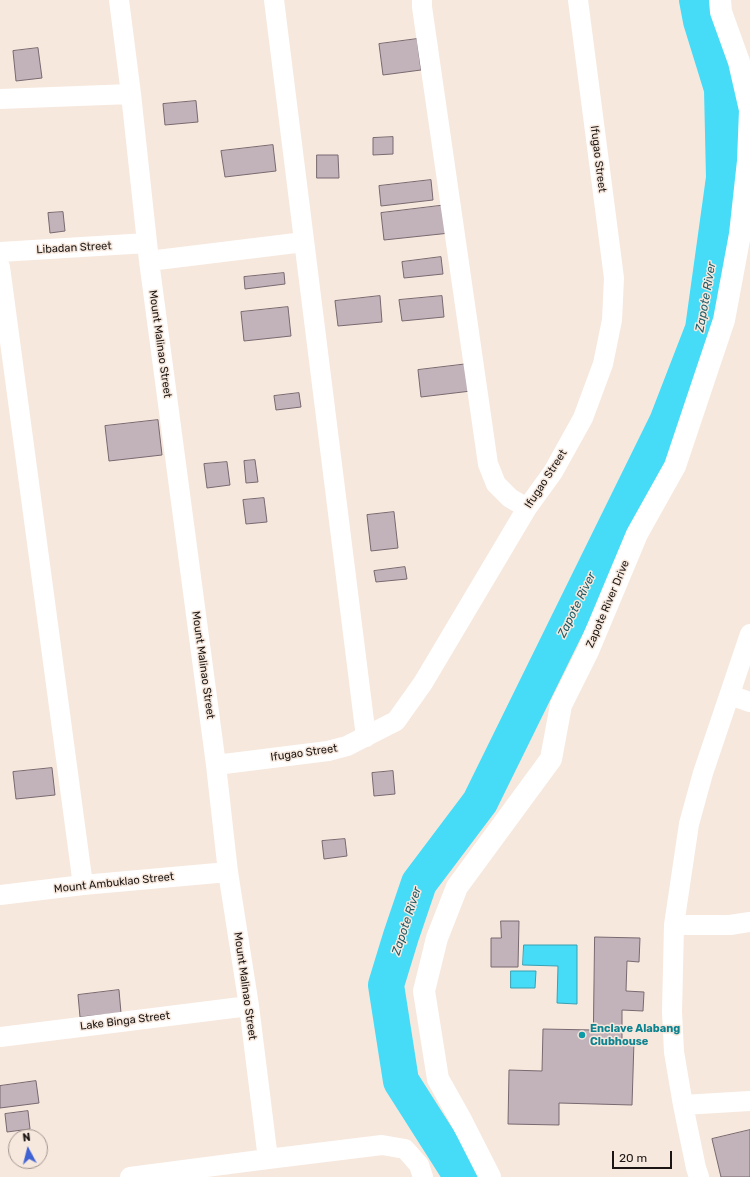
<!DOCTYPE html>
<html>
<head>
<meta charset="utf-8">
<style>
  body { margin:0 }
  #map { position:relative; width:750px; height:1177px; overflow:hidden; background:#f7e8de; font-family:Rubik,sans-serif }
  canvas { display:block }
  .north { position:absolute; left:8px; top:1129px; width:40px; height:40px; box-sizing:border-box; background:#f7e8de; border:1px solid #9f948d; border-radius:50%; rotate:353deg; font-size:11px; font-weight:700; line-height:16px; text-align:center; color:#1b1613 }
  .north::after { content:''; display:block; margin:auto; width:14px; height:18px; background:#3e61d3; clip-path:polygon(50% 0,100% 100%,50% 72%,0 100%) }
  .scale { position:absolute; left:612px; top:1151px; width:60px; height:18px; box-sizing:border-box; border:2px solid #1b1613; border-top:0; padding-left:5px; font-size:12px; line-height:14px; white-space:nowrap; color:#1b1613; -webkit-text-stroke:3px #f7e8de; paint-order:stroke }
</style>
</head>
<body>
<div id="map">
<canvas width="750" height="1177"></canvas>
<div class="north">N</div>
<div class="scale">20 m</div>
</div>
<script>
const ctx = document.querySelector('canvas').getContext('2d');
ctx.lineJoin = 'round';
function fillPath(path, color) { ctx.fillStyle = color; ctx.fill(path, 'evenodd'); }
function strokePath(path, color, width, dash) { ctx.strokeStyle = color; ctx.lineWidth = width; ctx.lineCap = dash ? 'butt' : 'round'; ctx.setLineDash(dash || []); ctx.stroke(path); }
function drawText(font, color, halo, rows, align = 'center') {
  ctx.font = font + ' Rubik,sans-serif'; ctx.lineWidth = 3; ctx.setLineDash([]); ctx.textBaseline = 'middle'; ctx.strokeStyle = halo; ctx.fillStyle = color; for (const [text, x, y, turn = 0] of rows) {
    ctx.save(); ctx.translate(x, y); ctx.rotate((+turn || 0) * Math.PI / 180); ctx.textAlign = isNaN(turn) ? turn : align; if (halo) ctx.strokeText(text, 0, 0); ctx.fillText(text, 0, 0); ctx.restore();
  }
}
const water = new Path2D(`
  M524,945h53v59l-20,-1 1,-37 -35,-1z
  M511,971h25l-1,17h-24z`);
const river = new Path2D(`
  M462,1177l-61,-96 -15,-96 15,-49 18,-53 61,-81 187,-380 36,-93 21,-151 -2,-89 -21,-68 -4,-21`);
const building = new Path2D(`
  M417,39l4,31 -38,5 -4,-31z
  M38,48l4,30 -26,3 -3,-30z
  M196,101l2,21 -33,3 -2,-21z
  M393,137v17l-20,1v-17z
  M273,145l3,26 -51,6 -4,-26z
  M317,155h21l1,23h-22z
  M431,180l2,20 -52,6 -2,-20z
  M447,205l3,28 -66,7 -3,-27z
  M63,212l2,19 -15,2 -2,-20z
  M441,257l2,17 -39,4 -2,-16z
  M284,273l1,11 -40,5 -1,-12z
  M380,296l2,26 -44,4 -3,-25z
  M442,296l2,21 -42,4 -3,-21z
  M288,307l3,29 -47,5 -3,-29z
  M468,364l3,27 -50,6 -3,-27z
  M299,393l2,14 -25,3 -2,-14z
  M158,420l4,35 -53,6 -4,-35z
  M255,460l3,22 -12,1 -2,-22z
  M227,462l3,23 -23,3 -3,-24z
  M264,498l3,24 -21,2 -3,-24z
  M394,512l4,36 -27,3 -4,-36z
  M405,567l2,12 -31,3 -2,-11z
  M52,768l3,27 -39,4 -3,-27z
  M393,771l2,23 -21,2 -2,-23z
  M345,839l2,17 -23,3 -2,-18z
  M501,921h18l-1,46h-27v-29h10z
  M595,937l45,1 -1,24 -12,-1 -1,30 18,1 -1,19 -21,-1v30l12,1 -2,64 -73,-2v22l-51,-1 1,-54 33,1 1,-42 50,1z
  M119,990l2,23 -41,4 -2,-22z
  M36,1081l3,22 -39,5v-22z
  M28,1111l2,18 -23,3 -2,-18z
  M750,1130v47h-29l-9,-38z`);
const minor = new Path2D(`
  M119,0l12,94 18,167 67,504 12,107 21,134 19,153 114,-14 23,4 14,16 4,12
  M274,0l92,737
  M422,0v7l66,457 8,20 14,14 17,10
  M0,99l131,-5
  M0,252l147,-9
  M149,261l155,-19
  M0,267l83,618
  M730,695l20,7
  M216,765l112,-14 19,-5 49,-25 27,-38 104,-175 26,-36 30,-54 20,-54 9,-44 2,-42 -36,-278
  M0,895l83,-10 145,-13
  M674,925h56l20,-3
  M0,1037l249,-31
  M683,1105l67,-4
  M130,1177l138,-18
  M699,1177l-3,-9 -13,-63 -9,-53 -2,-40 2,-87 15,-101 14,-51 47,-139`);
const tertiary = new Path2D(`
  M490,1177l-29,-57 -23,-41 -14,-88 13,-53 20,-51 94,-128 10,-54 27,-54 49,-117 38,-68 49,-146 16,-86 8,-73 2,-51 -11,-48 -18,-50 -1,-12`);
const markers = [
  [582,1035,4,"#0f9aa8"]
];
const streetNames = [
  ["Ifugao Street",598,159,83],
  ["Libadan Street",74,248,-3],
  ["Mount Malinao Street",160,344,82],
  ["Ifugao Street",546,479,-57],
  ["Zapote River Drive",608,604,-67],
  ["Mount Malinao Street",203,665,82],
  ["Ifugao Street",304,753,-8],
  ["Mount Ambuklao Street",114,883,-6],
  ["Mount Malinao Street",245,986,82],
  ["Lake Binga Street",125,1021,-7]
];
const cultureNames = [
  ["Enclave Alabang",590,1029],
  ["Clubhouse",590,1042]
];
const waterNames = [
  ["Zapote River",706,297,-80],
  ["Zapote River",577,605,-64],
  ["Zapote River",407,921,-72]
];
fillPath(water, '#46dbf6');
strokePath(water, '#39a0b2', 1);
strokePath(river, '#46dbf6', 36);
fillPath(building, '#c2b2b9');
strokePath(building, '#786970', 1);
strokePath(minor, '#fff', 20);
strokePath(tertiary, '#fff', 22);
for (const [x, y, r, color] of markers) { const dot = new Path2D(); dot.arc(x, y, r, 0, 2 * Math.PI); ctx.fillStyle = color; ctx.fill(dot); strokePath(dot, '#f7e8de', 1.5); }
drawText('11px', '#1b1613', '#f7e8de', streetNames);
drawText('bold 11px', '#0d838f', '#f7e8de', cultureNames, 'left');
drawText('italic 12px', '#215d68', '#f7e8de', waterNames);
</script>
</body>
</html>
